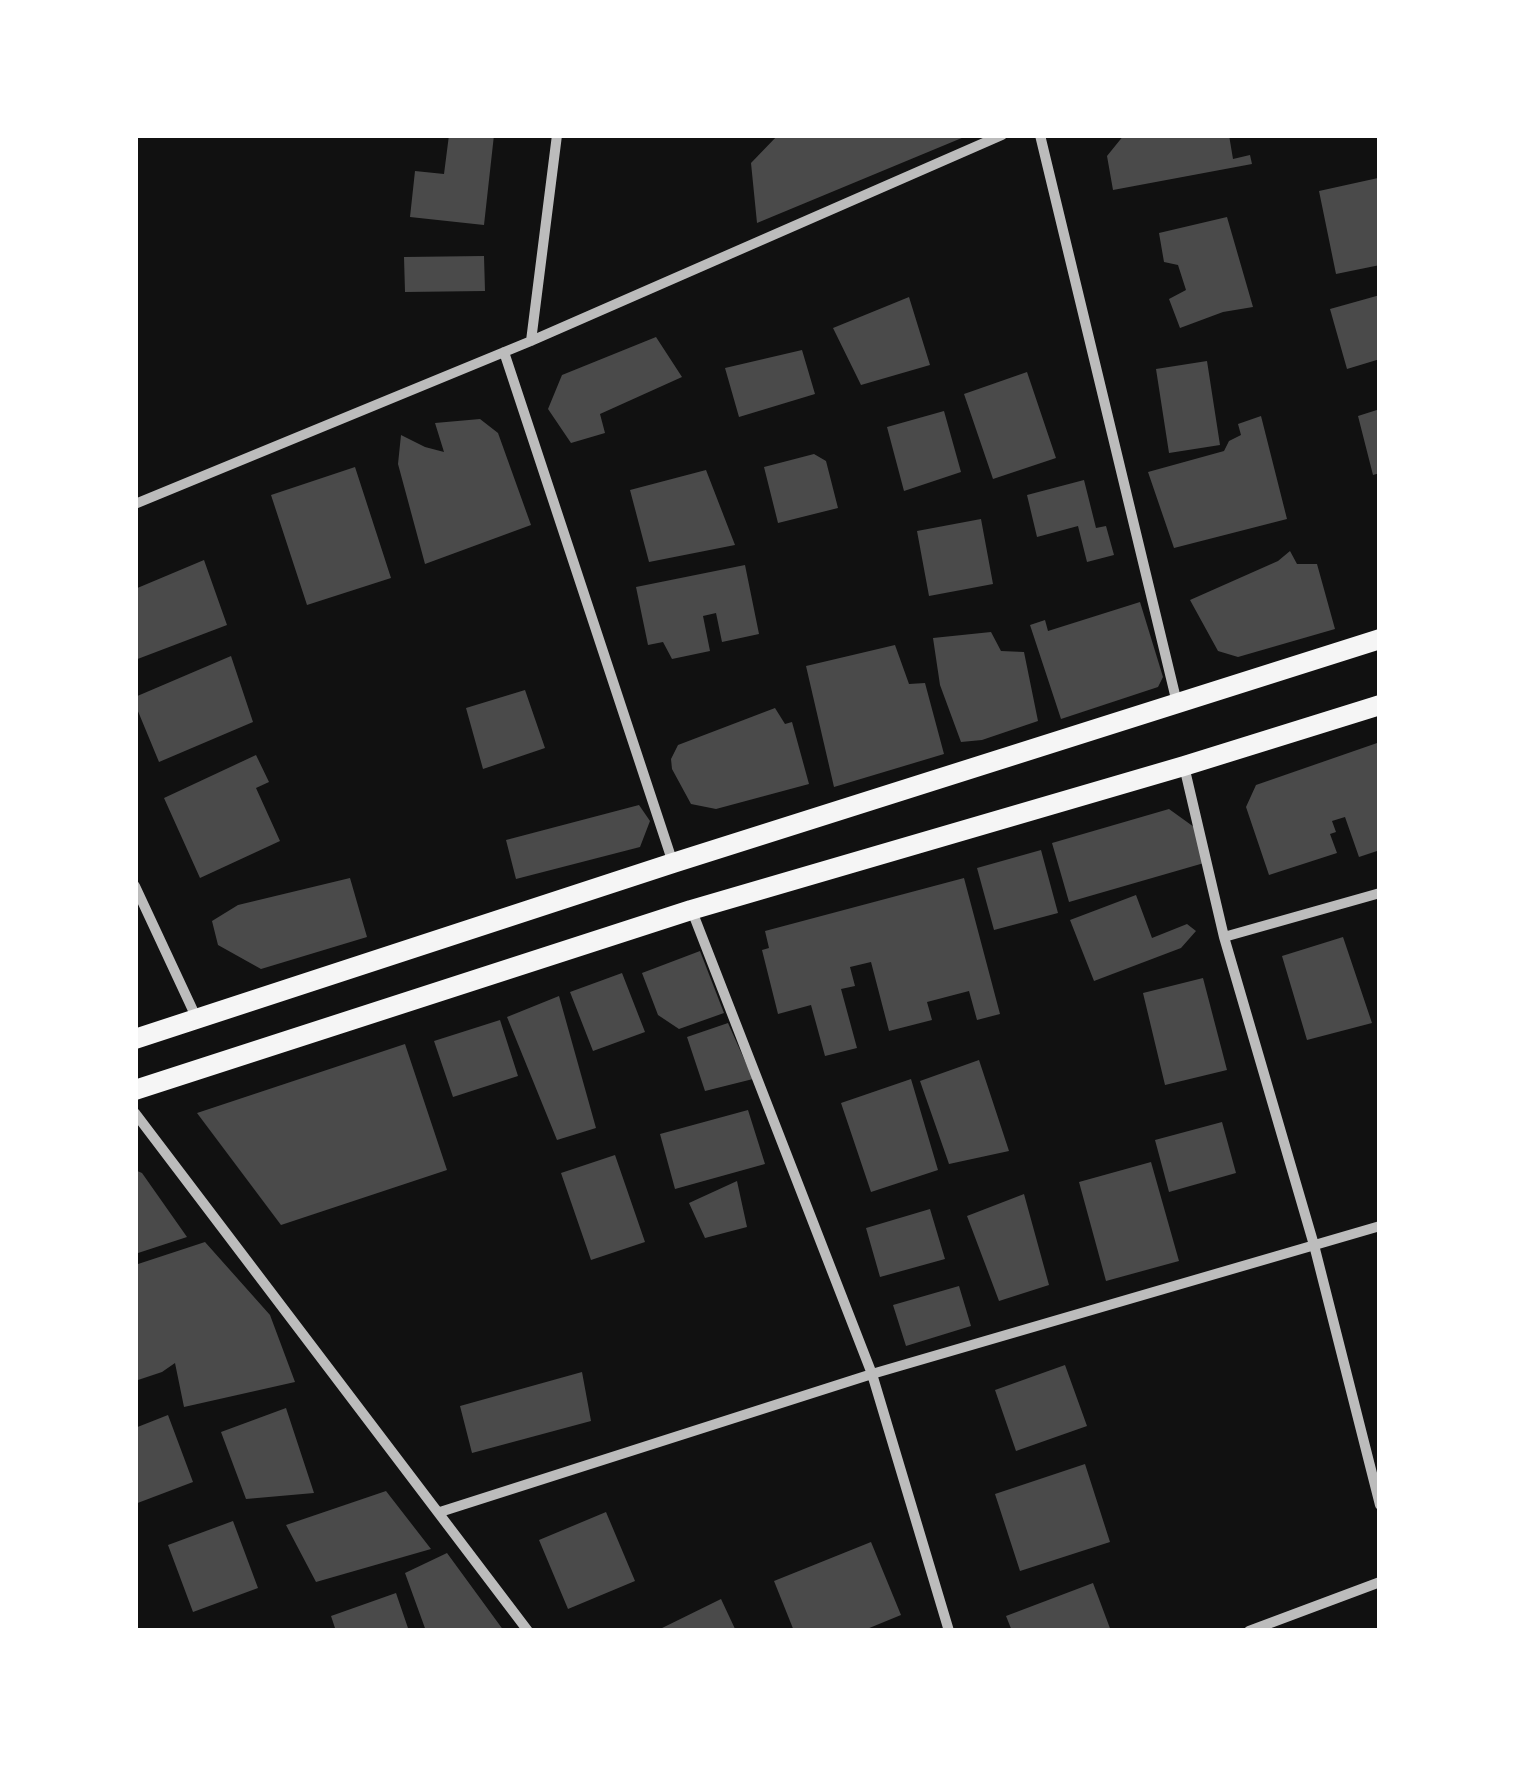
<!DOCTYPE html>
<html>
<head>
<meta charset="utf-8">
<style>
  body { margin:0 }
  #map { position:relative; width:1515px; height:1766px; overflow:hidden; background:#111; font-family:"DejaVu Sans",sans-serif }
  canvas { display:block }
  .frame { position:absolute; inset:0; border:138px solid #fff; pointer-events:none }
</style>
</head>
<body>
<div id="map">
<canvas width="1515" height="1766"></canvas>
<div class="frame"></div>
</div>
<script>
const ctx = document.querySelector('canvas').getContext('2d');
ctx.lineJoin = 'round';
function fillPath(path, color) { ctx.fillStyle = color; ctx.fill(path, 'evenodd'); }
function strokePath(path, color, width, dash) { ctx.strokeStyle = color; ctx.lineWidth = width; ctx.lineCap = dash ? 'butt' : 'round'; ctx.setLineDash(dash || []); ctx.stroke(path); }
const building = new Path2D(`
  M449,135h45l-10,90 -74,-8 5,-46 29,3z
  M778,135h191l-212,88 -6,-60z
  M1124,135h105l4,24 17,-4 2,9 -139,26 -6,-34z
  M1378,178l2,87 -44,9 -17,-83z
  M1227,217l26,90 -30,5 -43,16 -11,-29 17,-9 -8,-25 -14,-3 -5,-29z
  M484,256l1,35 -80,1 -1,-35z
  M1380,295v64l-33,10 -17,-60z
  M909,297l21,68 -69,20 -28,-57z
  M656,337l26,40 -82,37 5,19 -34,10 -23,-34 14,-34z
  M802,350l13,44 -76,23 -14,-49z
  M1207,361l13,84 -51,8 -13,-84z
  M1027,372l29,86 -63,21 -29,-85z
  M1380,409v64l-7,2 -15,-59z
  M944,411l17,61 -57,19 -17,-64z
  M1261,416l26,103 -113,29 -26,-76 76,-21 5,-10 12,-6 -3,-11z
  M480,419l18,14 33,92 -106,39 -27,-100 3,-29 24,12 19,5 -9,-29z
  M814,454l12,7 12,47 -60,15 -14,-56z
  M355,467l36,111 -84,27 -36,-110z
  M706,470l29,75 -86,17 -19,-72z
  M1084,480l12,48 10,-2 8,29 -27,7 -9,-36 -41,11 -10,-42z
  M981,519l12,65 -64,12 -12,-65z
  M1290,551l7,13h20l18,65 -97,28 -20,-6 -28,-51 88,-39z
  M204,560l23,65 -92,35v-71z
  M745,565l14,69 -37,8 -6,-29 -13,3 7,35 -38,8 -9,-17 -15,3 -12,-58z
  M1140,602l23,75 -5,10 -97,32 -31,-94 15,-5 3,11z
  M991,632l10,19 23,1 14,69 -56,19 -21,2 -21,-57 -7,-47z
  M895,645l14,39 16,-1 19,71 -110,33 -28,-121z
  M231,656l22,66 -94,40 -24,-58v-7z
  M525,690l20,58 -62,21 -17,-61z
  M775,708l10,16 7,-2 17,62 -93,25 -25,-5 -19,-35 -1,-10 7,-14z
  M1380,742v108l-21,7 -14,-40 -13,4 4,11 -6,2 7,19 -68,22 -23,-68 10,-22z
  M256,755l13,27 -13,6 24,53 -80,37 -36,-80z
  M639,805l11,16 -10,26 -124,32 -10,-39z
  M1169,809l25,18 10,36 -135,39 -17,-59z
  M1041,850l17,63 -64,17 -17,-62z
  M350,878l17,59 -106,32 -43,-24 -6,-24 26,-16z
  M964,878l36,136 -23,6 -8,-29 -42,11 5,18 -43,11 -18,-69 -21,5 5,19 -14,3 16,59 -32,8 -14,-51 -33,9 -16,-64 7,-2 -4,-17z
  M1136,895l16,43 35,-14 9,7 -15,17 -87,33 -24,-61z
  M1343,937l29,86 -65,17 -25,-84z
  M700,951l24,62 -45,16 -21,-14 -16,-42z
  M622,973l23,59 -52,19 -23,-59z
  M1203,978l24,92 -62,15 -22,-92z
  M559,996l37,132 -39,12 -50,-123z
  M500,1020l18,56 -65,21 -19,-56z
  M728,1023l25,56 -48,12 -18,-54z
  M405,1044l42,126 -166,55 -84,-112z
  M979,1060l30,91 -60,13 -29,-83z
  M911,1079l27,91 -67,22 -30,-89z
  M748,1110l17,54 -90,25 -15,-55z
  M1222,1122l14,51 -67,19 -14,-52z
  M615,1155l30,87 -54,18 -30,-87z
  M1151,1162l28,99 -73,20 -27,-99z
  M135,1170l7,3 45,64 -52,17z
  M737,1181l10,46 -42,11 -16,-35z
  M1024,1194l25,91 -50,16 -32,-85z
  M930,1209l15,50 -65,18 -14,-49z
  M205,1242l65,73 25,67 -111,25 -9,-44 -13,9 -27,9v-116z
  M959,1286l12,40 -65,20 -13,-41z
  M1065,1365l22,61 -71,25 -21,-61z
  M582,1372l9,49 -119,32 -12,-47z
  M286,1408l28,85 -68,6 -25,-67z
  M168,1415l25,67 -58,22v-76z
  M1085,1464l25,78 -90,29 -25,-77z
  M386,1491l45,58 -115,33 -30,-57z
  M606,1512l29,69 -67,28 -29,-69z
  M233,1521l25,67 -65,24 -25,-67z
  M871,1542l30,73 -39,16h-68l-20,-50z
  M447,1553l57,78h-78l-21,-58z
  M1093,1583l18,48h-99l-6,-15z
  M396,1593l13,38h-73l-5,-15z
  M721,1599l15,32h-80z`);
const minor = new Path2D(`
  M1040,135l137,568
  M531,341l26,-206
  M504,352l169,511
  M135,504l396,-163 471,-206
  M1184,766l40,171 90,308 66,260
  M135,886l62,133
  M692,911l180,463 77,257
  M1224,937l156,-44
  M135,1113l393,518
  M440,1512l432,-138 508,-148
  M1249,1631l131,-49`);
const secondary = new Path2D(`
  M135,1039l538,-176 707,-224
  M135,1090l556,-180 493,-144 196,-61`);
fillPath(building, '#4a4a4a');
strokePath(minor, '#bcbcbc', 10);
strokePath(secondary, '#f5f5f5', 20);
</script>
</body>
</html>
